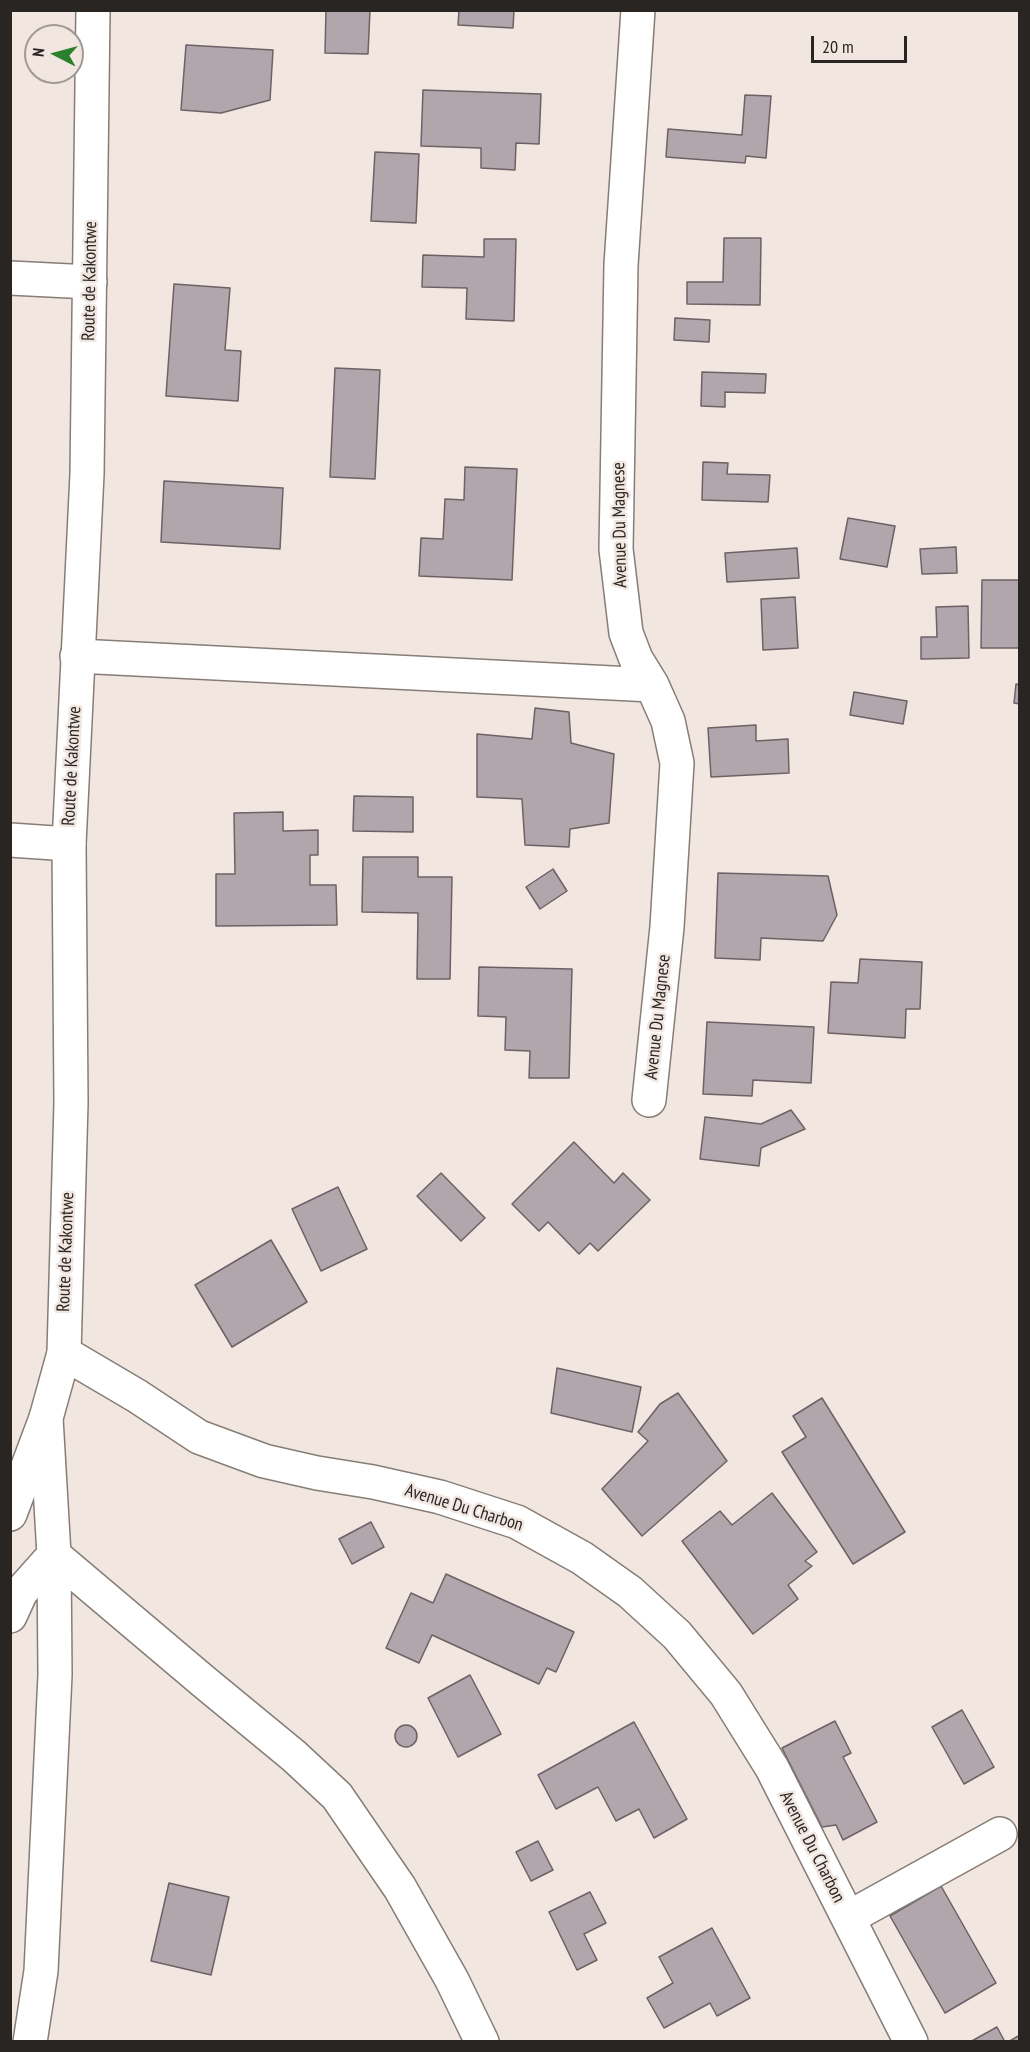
<!DOCTYPE html>
<html>
<head>
<meta charset="utf-8">
<style>
  body { margin:0 }
  #map { position:relative; width:1030px; height:2052px; overflow:hidden; background:#f1e6e0; font-family:"PT Sans Narrow",sans-serif }
  canvas { display:block }
  .frame { position:absolute; inset:0; border:12px solid #292523; pointer-events:none }
  .north { position:absolute; left:24px; top:24px; width:60px; height:60px; box-sizing:border-box; background:#f1e6e0; border:2px solid #a19994; border-radius:50%; rotate:276deg; font-size:16px; font-weight:700; line-height:24px; text-align:center; color:#292523 }
  .north::after { content:''; display:block; margin:auto; width:21px; height:27px; background:#2b802d; clip-path:polygon(50% 0,100% 100%,50% 72%,0 100%) }
  .scale { position:absolute; left:811px; top:36px; width:96px; height:27px; box-sizing:border-box; border:3px solid #292523; border-top:0; padding-left:8px; font-size:18px; line-height:21px; white-space:nowrap; color:#292523; -webkit-text-stroke:4px #f1e6e0; paint-order:stroke }
</style>
</head>
<body>
<div id="map">
<canvas width="1030" height="2052"></canvas>
<div class="frame"></div>
<div class="north">N</div>
<div class="scale">20 m</div>
</div>
<script>
const ctx = document.querySelector('canvas').getContext('2d');
ctx.lineJoin = 'round';
function fillPath(path, color) { ctx.fillStyle = color; ctx.fill(path, 'evenodd'); }
function strokePath(path, color, width, dash) { ctx.strokeStyle = color; ctx.lineWidth = width; ctx.lineCap = dash ? 'butt' : 'round'; ctx.setLineDash(dash || []); ctx.stroke(path); }
function drawText(font, color, halo, rows, align = 'center') {
  ctx.font = font + ' "PT Sans Narrow",sans-serif'; ctx.lineWidth = 5; ctx.setLineDash([]); ctx.textBaseline = 'middle'; ctx.strokeStyle = halo; ctx.fillStyle = color; for (const [text, x, y, turn = 0] of rows) {
    ctx.save(); ctx.translate(x, y); ctx.rotate((+turn || 0) * Math.PI / 180); ctx.textAlign = isNaN(turn) ? turn : align; if (halo) ctx.strokeText(text, 0, 0); ctx.fillText(text, 0, 0); ctx.restore();
  }
}
const building = new Path2D(`
  M326,10h44l-2,44 -43,-1z
  M459,10h55l-1,18 -55,-3z
  M186,45l87,5 -3,50 -49,13 -40,-3z
  M423,90l118,4 -2,50 -23,-1 -1,27 -34,-2v-20l-60,-2z
  M745,95l26,1 -5,62 -20,-2 -1,7 -79,-6 2,-28 74,6z
  M375,152l44,2 -3,69 -45,-2z
  M724,238h37l-1,67 -73,-1v-22h36z
  M484,239h32l-2,82 -48,-2 1,-31 -45,-1 1,-32 61,2z
  M174,284l56,4 -5,62 16,1 -3,50 -72,-5z
  M675,318l35,2 -1,22 -35,-2z
  M335,368l45,2 -5,109 -45,-2z
  M702,372l64,2 -1,19 -40,-1v15l-24,-1z
  M703,462l25,1 -1,11 43,1 -2,27 -66,-2z
  M465,467l52,2 -5,111 -93,-4 2,-38 22,1 2,-40 19,1z
  M164,481l119,7 -3,61 -119,-7z
  M848,518l47,8 -8,41 -47,-8z
  M956,547l1,26 -35,1 -2,-25z
  M797,548l2,30 -72,4 -2,-29z
  M982,580h38v68h-39z
  M795,597l3,51 -35,2 -2,-51z
  M968,606l1,52 -48,1v-22h16l-1,-30z
  M1016,684l4,1v19l-6,-1z
  M854,692l53,9 -4,23 -53,-9z
  M535,708l34,4 2,31 43,11 -5,69 -39,6 -1,18 -44,-2 -3,-46 -45,-2v-63l55,5z
  M756,725v16l32,-2 1,34 -78,4 -3,-49z
  M354,796l59,1v35l-60,-1z
  M283,812v19l35,-1v25h-8v30h26l1,40 -121,1v-52h19l-1,-61z
  M363,857h55v20h34l-2,102h-33l1,-66 -56,-1z
  M553,869l14,22 -27,18 -14,-22z
  M718,873l110,3 9,39 -14,26 -62,-3 -1,22 -45,-2z
  M860,959l62,3 -2,47h-14l-1,29 -77,-5 3,-51 27,1z
  M479,967l93,2 -3,109h-40l1,-27 -25,-1 1,-33 -28,-1z
  M707,1022l107,5 -3,56 -58,-3 -1,16 -49,-2z
  M791,1110l14,19 -44,19 -2,18 -59,-7 5,-42 56,7z
  M574,1142l40,41 9,-10 27,27 -52,51 -8,-8 -11,11 -31,-32 -9,9 -27,-27z
  M441,1173l44,45 -24,23 -44,-45z
  M338,1187l29,62 -46,22 -29,-62z
  M271,1240l36,62 -75,45 -37,-62z
  M557,1368l84,19 -9,45 -81,-19z
  M678,1393l49,68 -85,75 -40,-47 46,-48 -10,-9 22,-28z
  M822,1398l83,134 -52,32 -71,-112 24,-15 -13,-21z
  M772,1493l45,59 -12,9 7,5 -24,19 10,14 -45,35 -71,-93 38,-30 12,14z
  M371,1522l13,25 -32,17 -13,-25z
  M446,1574l128,58 -18,40 -9,-4 -8,16 -107,-49 -13,28 -33,-15 25,-55 22,10z
  M470,1675l31,59 -43,23 -30,-59z
  M962,1710l32,57 -30,17 -32,-57z
  M835,1721l16,32 -8,4 34,65 -34,18 -7,-15 -14,2 -40,-79z
  M634,1722l53,97 -33,19 -15,-29 -23,12 -18,-34 -42,22 -18,-34z
  M395 1736a11 11 0 1 1 22 0a11 11 0 1 1-22 0Z
  M538,1841l15,29 -22,11 -15,-29z
  M169,1883l60,14 -18,78 -60,-14z
  M941,1886l55,97 -51,30 -55,-97z
  M590,1892l16,31 -22,11 13,26 -20,10 -28,-58z
  M712,1928l38,70 -33,18 -7,-13 -46,25 -17,-30 26,-15 -14,-26z
  M997,2027l8,15h-35z
  M1020,2035v7h-12z`);
const minor = new Path2D(`
  M638,10l-17,255 -5,284 10,84 10,26 16,26 16,36 9,42 -10,164 -18,173
  M10,278l80,4
  M77,656l575,29
  M10,840l59,4
  M64,1353l73,43 62,41 65,24 53,12 56,9 67,15 77,25 65,36 48,34 47,43 49,59 46,74 139,274
  M10,1616l11,-24 33,-37 149,126 91,75 43,40 63,92 52,92 30,62
  M848,1918l152,-84
  M30,2042l11,-71 14,-296 -1,-120 -8,-137`);
const tertiary = new Path2D(`
  M10,1514l36,-96 18,-65 7,-250 -2,-259 18,-370 6,-464`);
const streetNames = [
  ["Route de Kakontwe",90,281,-89],
  ["Avenue Du Magnese",620,525,-91],
  ["Route de Kakontwe",72,766,-87],
  ["Avenue Du Magnese",658,1017,-84],
  ["Route de Kakontwe",66,1252,-88],
  ["Avenue Du Charbon",464,1508,17],
  ["Avenue Du Charbon",812,1847,63]
];
fillPath(building, '#b1a6ab');
strokePath(building, '#6c6266', 1.5);
strokePath(minor, '#867d77', 36);
strokePath(tertiary, '#867d77', 36);
strokePath(minor, '#fff', 33);
strokePath(tertiary, '#fff', 33);
drawText('18px', '#292523', '#f1e6e0', streetNames);
</script>
</body>
</html>
